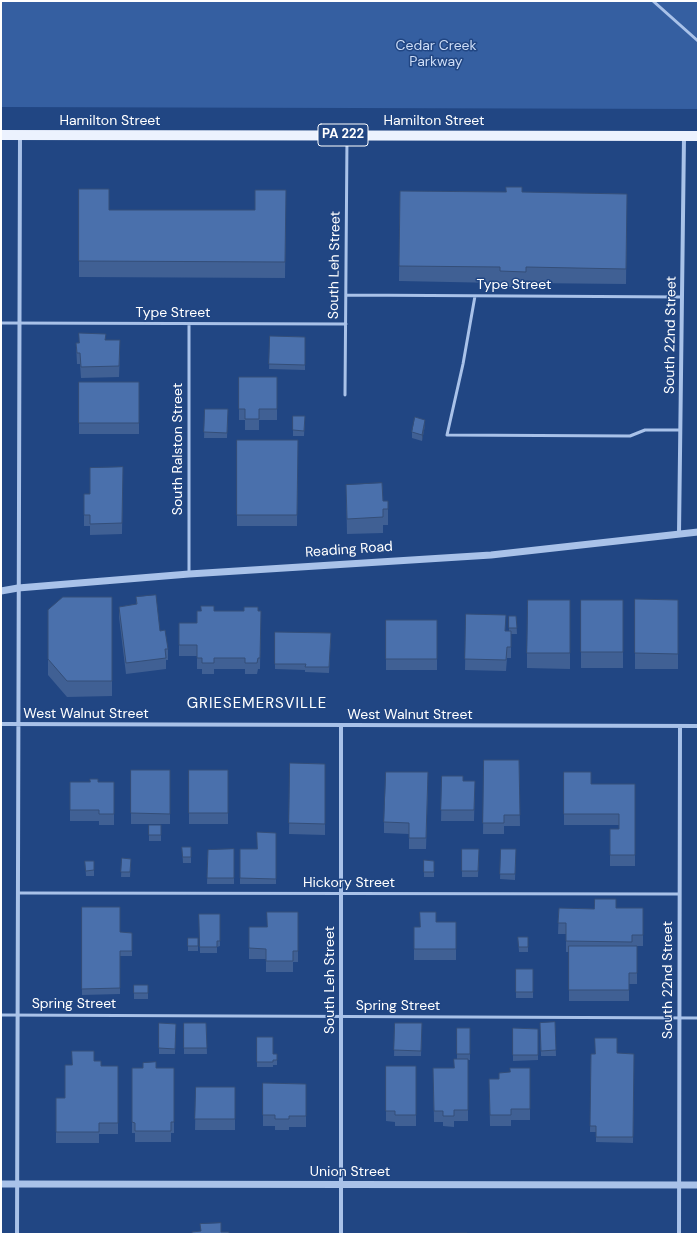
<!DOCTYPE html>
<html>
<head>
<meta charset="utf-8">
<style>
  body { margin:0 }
  #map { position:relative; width:699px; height:1235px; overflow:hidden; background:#214683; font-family:"DM Sans",sans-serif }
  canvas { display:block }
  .frame { position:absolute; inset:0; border:2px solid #fff; pointer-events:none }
</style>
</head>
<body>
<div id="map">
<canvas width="699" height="1235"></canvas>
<div class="frame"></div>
</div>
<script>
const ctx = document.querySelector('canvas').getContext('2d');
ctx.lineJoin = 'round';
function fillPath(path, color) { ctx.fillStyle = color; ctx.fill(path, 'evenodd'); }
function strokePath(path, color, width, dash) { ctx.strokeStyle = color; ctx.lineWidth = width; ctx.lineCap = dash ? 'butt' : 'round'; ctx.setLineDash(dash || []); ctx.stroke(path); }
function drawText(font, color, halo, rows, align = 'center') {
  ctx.font = font + ' "DM Sans",sans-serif'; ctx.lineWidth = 3; ctx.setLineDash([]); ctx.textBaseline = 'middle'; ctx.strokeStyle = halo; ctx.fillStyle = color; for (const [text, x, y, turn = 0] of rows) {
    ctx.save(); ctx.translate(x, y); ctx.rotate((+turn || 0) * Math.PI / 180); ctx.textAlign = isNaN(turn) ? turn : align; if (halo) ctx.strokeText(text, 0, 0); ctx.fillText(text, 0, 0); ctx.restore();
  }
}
const green = new Path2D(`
  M1,1h697v108l-697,-2z`);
const service = new Path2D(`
  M653,1l45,40
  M346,295l336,2
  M475,296l-12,68 -16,71 183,1 15,-6h35
  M1,323l345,1
  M189,324v250
  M345,395l2,-258
  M18,893l661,1
  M1,1015l697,3`);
const minor = new Path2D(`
  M679,533l5,-396
  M1,724l697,2
  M341,725v509
  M17,1234l3,-1099
  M679,1234l1,-508`);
const tertiary = new Path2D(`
  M1,591l17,-3 171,-14 302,-19 207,-23
  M1,1184l697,1`);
const primary = new Path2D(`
  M1,135l697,1`);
const wall = new Path2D(`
  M79,189l30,21h146l31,-20 -1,88 -206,-1z
  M400,191l227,3 -1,90 -100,-1v4h-26v-4l-101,-2z
  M270,336l35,1v33l-36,-1z
  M106,340l14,11 -1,26 -38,1 -1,-14h-3l-1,-21z
  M239,377h38v43h-18v10h-14v-10h-6z
  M79,382h60v52h-60z
  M205,409h23l-1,29h-23z
  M293,416h12l-1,20h-11z
  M425,425l-3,16 -10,-3v-6z
  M237,440h61l-1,86h-60z
  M123,467l-1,67 -32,1v-9h-6v-32h6z
  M346,485l37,16h5v24h-5v8l-36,1z
  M112,597v99l-45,1 -19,-22v-65z
  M136,597l24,34 8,18v11h-2v9l-40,5 -7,-57v-10l17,-3z
  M635,599l43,1v69h-43z
  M570,600v69l-43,-1v-15z
  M581,600h42v68h-42z
  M214,611h47l-1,58h-2l-1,5h-12v-5h-31v5h-12v-5h-5v-13h-18v-33h18z
  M466,614l39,17h4v-15h7l1,18h-6v24h-4l-1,13 -41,-1z
  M386,620h51v50h-51z
  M275,632l56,1 -2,40 -24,-1v-2l-30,-1z
  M484,760h35l1,66h-16v8h-21z
  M290,763l35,1v71l-36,-1z
  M131,770h39v54h-39z
  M189,770h39v54h-39z
  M564,772l27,12h44v82h-25v-37h9v-4h-55z
  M442,776l21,5h12l-1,40h-33z
  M70,782h44v43h-15v-4h-29z
  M428,783l-2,66h-17v-15l-25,-1v-11z
  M149,825h12v16h-12z
  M276,833v51h-36v-35h17z
  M182,847h9v16h-8z
  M234,849v35h-27l1,-34z
  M462,849h17l-1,28h-16z
  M501,849h15l-1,31 -15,-1z
  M122,858l9,1 -1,18h-9z
  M424,860l10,1v16h-10z
  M85,861h9v15h-8z
  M82,907l38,25 12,1v23h-12v38l-38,1z
  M559,908l35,1 22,-1h27v38h-6v38h-8v17h-60v-49h-3v-18h-8z
  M298,912v50h-5v10h-27v-13h-17v-32h18z
  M199,914h21v32l-3,1v6h-17z
  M436,922h20v38h-42v-33h6z
  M518,937h10v15h-9z
  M188,938h10v13h-10z
  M516,969h17v29h-17z
  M134,985h14v14h-14z
  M555,1022l1,34h-15l-1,-33z
  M159,1023l17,1 -1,30h-16z
  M184,1023h22l1,31h-23z
  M395,1023h27l-1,33h-27z
  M457,1028h13v32h-2v61h-14v6l-11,-1v-4h-9l-1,-54h21l3,-9z
  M513,1028l25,1v31l-25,1z
  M257,1037l16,17h4v11h-4v2h-16z
  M617,1053l17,1 -1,89 -37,-1v-10h-6l1,-78z
  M94,1061l7,5h17v68h-19v9h-43v-45h9l7,-33z
  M386,1066h30v60h-21v-4l-9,-1z
  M132,1068h42v65h-3v9h-36v-9h-3z
  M530,1068v52h-19v6h-21l-1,-47h10l11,-7z
  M263,1083l43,1v43h-17v3h-14v-4h-12z
  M196,1087h39v43h-40z`);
const shadedWall = new Path2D(`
  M425,420v5l-3,16v-6z`);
const building = new Path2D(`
  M506,187h16v5l105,2 -1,75 -100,-2v5l-26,-1v-4l-101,-1 1,-75 106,1z
  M79,189h30v21h146v-20h31l-1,72 -206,-1z
  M79,333l27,1 -1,6h15l-1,26 -38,1 -1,-14h-3l-1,-10h3z
  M270,336l35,1v28l-36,-1z
  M239,377h38v32h-18v10h-14v-10h-6z
  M79,382h60v41h-60z
  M205,409h23l-1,24 -23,-1z
  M293,416h12l-1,15 -11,-1z
  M415,417l10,3 -3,15 -10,-3z
  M237,440h61l-1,75h-60z
  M123,467l-1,56 -32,1v-9h-6v-21h6v-26z
  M382,483l1,18h5v8h-5v8l-36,2 -1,-34z
  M156,595l4,36 5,-1 3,19h-3l1,9 -40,5 -7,-56 18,-3 -1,-7z
  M63,597h49v84h-45l-19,-22v-49z
  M635,599l43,1v54l-43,-1z
  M528,600h42v53h-43z
  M581,600h42v52h-42z
  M201,606h13v5h30v-4h14v4h3l-1,47h-2l-1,5h-12v-5h-31v5h-12v-5h-5v-13h-18v-22h18v-12h4z
  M466,614l40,1 -1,16h6v16h-4l-1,13 -41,-1z
  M509,616h7l1,12h-8z
  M386,620h51v39h-51z
  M275,632l56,1 -2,34h-24l1,-3h-31z
  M484,760h35l1,55h-16v8h-21z
  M290,763l35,1v60l-36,-1z
  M131,770h39v44l-39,-1z
  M189,770h39v43h-39z
  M386,772h42l-2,66h-17v-15l-25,-1z
  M564,772h27v12h44v71h-25v-26h9v-15h-55z
  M442,776h21v5h12l-1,29h-33z
  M90,779h8v3h16v32h-15v-4h-29v-28h20z
  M149,825h12v10h-12z
  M257,832l19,1v46l-36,-1v-29h17z
  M182,847h9v10h-8z
  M234,849v29h-27l1,-28z
  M462,849h17l-1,22h-16z
  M501,849h15l-1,25h-15z
  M122,858l9,1 -1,13h-9z
  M424,860l10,1v11h-10z
  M85,861h9v9l-8,1z
  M595,899h21v9h27v27h-11v7l-66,-1v-18h-8l1,-15 35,1z
  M82,907h38v25l12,1v18h-12v37l-38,1z
  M267,912h31v39h-5v10h-27v-12l-17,-1v-21h18z
  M420,912h16v10h20v27h-42v-22h6z
  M199,914h21v27h-3v6h-17z
  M518,937h10v10h-9z
  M188,938h10v8h-10z
  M569,946h68v27h-8v17h-60z
  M516,969h17v23h-17z
  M134,985h14v8h-14z
  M555,1022l1,28 -15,1 -1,-28z
  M159,1023l17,1 -1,25 -16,-1z
  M184,1023h22l1,25h-23z
  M395,1023h27l-1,28 -27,-1z
  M457,1028h13v26h-13z
  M513,1028l25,1v26h-25z
  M257,1037h16v17h4v6h-4v2h-16z
  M595,1038h22v15l17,1 -1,83h-37v-11h-6l1,-72h4z
  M72,1051h22v10h7v5h17v57h-19v9h-43v-34h9v-33h7z
  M454,1059h14v51h-14v6h-11v-5h-9l-1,-43h21z
  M156,1062v6h18v54h-3v9h-36v-8l-3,-1v-54h11v-5z
  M386,1066h30v49h-21v-4h-9z
  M510,1068h20v41h-19v6h-21l-1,-36h10v-6l11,-1z
  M263,1083l43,1v32h-17v3h-14v-4h-12z
  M196,1087h39v32h-40z
  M221,1223v9h8v2h-37v-2l9,-1 -1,-7z
  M450,1233h17v1h-17z
  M571,1233l18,1h-18z`);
const shields = [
  [343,135,50]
];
const shieldNames = [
  ["PA 222",343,135]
];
const parkNames = [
  ["Cedar Creek",436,46],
  ["Parkway",436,62]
];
const streetNames = [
  ["Hamilton Street",110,121],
  ["Hamilton Street",434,121],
  ["South Leh Street",335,265,-89],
  ["Type Street",514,285],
  ["Type Street",173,313],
  ["South 22nd Street",671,335,-89],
  ["South Ralston Street",178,449,-90],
  ["Reading Road",349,550,-4],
  ["West Walnut Street",86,714],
  ["West Walnut Street",410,715],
  ["Hickory Street",349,883],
  ["South Leh Street",330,980,-90],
  ["South 22nd Street",668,980,-90],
  ["Spring Street",74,1004],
  ["Spring Street",398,1006],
  ["Union Street",350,1172]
];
const neighbourhoodNames = [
  ["GRIESEMERSVILLE",257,704]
];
fillPath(green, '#355fa1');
strokePath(service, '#a9c2e9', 3);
strokePath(minor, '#a9c2e9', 4);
strokePath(tertiary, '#a9c2e9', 7);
strokePath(primary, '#ecf2fe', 10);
fillPath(wall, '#406094');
fillPath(shadedWall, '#344e78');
fillPath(building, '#4a70ac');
strokePath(building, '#344e78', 1);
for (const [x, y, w] of shields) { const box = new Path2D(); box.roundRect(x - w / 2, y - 11, w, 22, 3); ctx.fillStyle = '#214683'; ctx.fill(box); strokePath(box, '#fff', 1); }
drawText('bold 13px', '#fff', null, shieldNames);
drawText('14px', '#cdddf7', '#214683', parkNames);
drawText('14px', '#fff', '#214683', streetNames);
ctx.letterSpacing = '1px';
drawText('15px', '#fff', '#214683', neighbourhoodNames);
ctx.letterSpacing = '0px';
</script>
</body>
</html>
